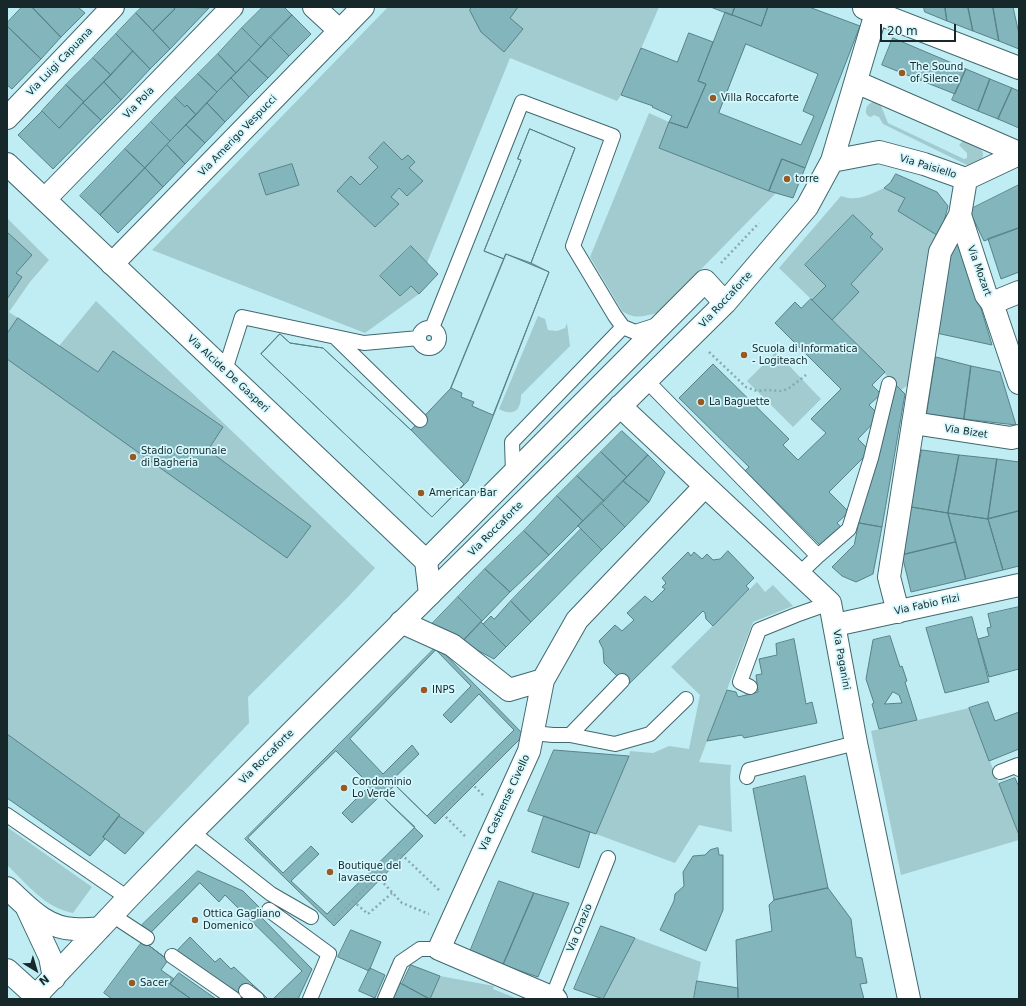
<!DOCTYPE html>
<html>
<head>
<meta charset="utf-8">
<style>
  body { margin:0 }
  #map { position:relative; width:1026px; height:1006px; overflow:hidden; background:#bfedf3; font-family:"DejaVu Sans",sans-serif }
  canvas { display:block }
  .frame { position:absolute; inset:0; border:8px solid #16282a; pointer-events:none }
  .north { position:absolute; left:16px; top:950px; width:40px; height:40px; -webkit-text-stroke:3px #d4f8fd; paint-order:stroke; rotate:142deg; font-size:11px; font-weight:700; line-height:16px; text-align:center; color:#16282a }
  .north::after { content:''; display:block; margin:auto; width:14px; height:18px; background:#16282a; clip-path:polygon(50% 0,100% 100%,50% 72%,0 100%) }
  .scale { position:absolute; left:880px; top:24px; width:76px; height:18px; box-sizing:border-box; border:2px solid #16282a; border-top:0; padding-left:5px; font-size:12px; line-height:14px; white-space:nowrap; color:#16282a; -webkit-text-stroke:3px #d4f8fd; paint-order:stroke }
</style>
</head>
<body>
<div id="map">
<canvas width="1026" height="1006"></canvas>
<div class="frame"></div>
<div class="north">N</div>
<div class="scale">20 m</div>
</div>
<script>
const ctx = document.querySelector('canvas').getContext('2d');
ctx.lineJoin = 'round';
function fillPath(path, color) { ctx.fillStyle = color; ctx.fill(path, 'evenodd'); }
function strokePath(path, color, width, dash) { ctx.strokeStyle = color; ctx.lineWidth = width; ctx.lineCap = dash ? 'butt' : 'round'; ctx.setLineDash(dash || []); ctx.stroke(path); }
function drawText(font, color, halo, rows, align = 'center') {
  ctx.font = font + ' "DejaVu Sans",sans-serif'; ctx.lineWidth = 3.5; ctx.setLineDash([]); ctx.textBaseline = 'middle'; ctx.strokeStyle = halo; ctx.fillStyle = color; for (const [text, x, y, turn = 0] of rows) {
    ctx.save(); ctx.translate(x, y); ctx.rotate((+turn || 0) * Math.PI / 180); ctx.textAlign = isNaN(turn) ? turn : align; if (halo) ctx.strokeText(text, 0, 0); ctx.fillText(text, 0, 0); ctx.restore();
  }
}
const green = new Path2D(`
  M388,7h271l-38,88 -4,6 -107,-43 -83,205 -17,-17 -30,30 20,20 11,-10 8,8 -54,39 -213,-83z
  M879,101l9,22 76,36 3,-1v-5l-8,-8 7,-7c15,10 26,16 7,30l-90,-44 -4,-7 -5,-2 -3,2 -3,-1 -2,-3c-1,-9 5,-11 13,-12z
  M649,113l20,9 -10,26 117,45 -118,120c-14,3 -24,7 -36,-2l-32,-54z
  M884,188l21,10 35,39 -31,147 -8,6 -69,-70 19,-36 32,-35 -13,-12 3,-3 -20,-18 -48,49 21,21 -14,14 -33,-32 62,-72c16,6 28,-1 43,-8z
  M7,218l42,42 -19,22 -21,30 50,34 37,-45 279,267 -26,28 -101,101 1,26 -124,131 -20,-15 -15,17 -83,-58z
  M538,316l7,3 3,11 9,1 8,-3 2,-5 3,23 -49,49c0,15 -7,22 -22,14z
  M776,352l45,47 -28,28 -46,-46z
  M757,582l8,10 8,-7 20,21 -40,16 -54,140 32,3 -1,13 2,54 -33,-7 -24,38 -79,-29 33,-78 1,-5 23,2 16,-7 20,3 11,-54 -29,-28z
  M969,708l50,127v5l-118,35 -30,-144z
  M7,827l85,60 -19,26c-28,-5 -46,-29 -66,-48z
  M635,938l66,24 -7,37h-91z
  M440,976l54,10 -1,3 25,10h-88z`);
const building = new Path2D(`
  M22,7h10l29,30 -20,22 -34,-33v-3z
  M32,7h46l7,6 -24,24z
  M142,7h31l2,2 -22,22 -17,-18z
  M177,7l32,1 -39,41 -17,-18z
  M263,7h21l8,8 -31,32 -19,-19z
  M471,7h47l-8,11 13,11 -19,23 -23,-20 -11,-21z
  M711,7h24l-3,8z
  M735,7h33l-7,19 -29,-11z
  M768,7h41l51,19 -55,142 -23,-9 -13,32 -110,-43 10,-26 18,6 19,-44 -8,-3 27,-69 36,14zM746,44l72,30 -15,37 11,5 -13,29 -82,-32z
  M924,7h21l2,14 -22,-9z
  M945,7h23l5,24 -26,-10z
  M968,7h25l6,34 -26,-10z
  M993,7h20l6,27v15l-20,-8z
  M136,13l34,36 -20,20 -34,-35z
  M292,15l19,19 -22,22 -19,-19z
  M7,26l34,33 -29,30 -5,-4z
  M242,28l19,19 -25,26 -18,-19z
  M689,33l24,9 -15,39 8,3 -19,44 -18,-6 3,-6 -20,-9 1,-1 -32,-11 20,-47 36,14z
  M116,34l17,17 -22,24 -18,-17z
  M270,37l19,19 -21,22 -19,-18z
  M893,38l73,31 -11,25 -73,-29z
  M133,51l17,18 -29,31 -17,-18z
  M218,54l18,19 -19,19 -19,-18z
  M93,58l18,17 -27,27 -18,-17z
  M249,60l19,18 -19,19 -18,-19z
  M966,69l24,10 -12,32 -26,-11z
  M198,74l19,18 -21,23 -9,-10 -2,2 -10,-10z
  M231,78l18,19 -24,25 -18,-19z
  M990,79l22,9 -14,31 -20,-8z
  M104,82l17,18 -20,20 -18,-17z
  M66,85l18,17 -25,26 -17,-17z
  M1012,88l7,3v37l-21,-9z
  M175,97l10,10 2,-2 9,10 -26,26 -19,-19z
  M83,103l18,17 -48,49 -35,-34 24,-24 17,17z
  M207,103l18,19 -20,21 -19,-18z
  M151,122l19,19 -25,27 -20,-19z
  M186,125l19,18 -20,21 -18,-19z
  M530,129l45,19 -44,115 18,9 -81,209 -36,36 -171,-163 19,-20 10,9 33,5 88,82 40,-42 53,-129 -20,-8 37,-91 -3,-1z
  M530,129l45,19 -44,115 -25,-9 -2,5 -20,-8 37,-91 -3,-1z
  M384,142l18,18 6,-5 7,7 -6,6 14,13 -16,15 -8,-8 -8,9 8,7 -24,23 -38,-36 14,-15 9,9 18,-18 -9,-9z
  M167,145l18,19 -22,23 -18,-19z
  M125,149l20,19 -45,47 -20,-19z
  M782,159l23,9 -12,30 -24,-7z
  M292,164l7,21 -33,10 -7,-21z
  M145,168l18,19 -45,46 -18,-18z
  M896,174l41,18 11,14 -8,31 -42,-26 7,-13 -21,-10 6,-5z
  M1019,185v43l-35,13 -15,-31z
  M853,215l20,19 -3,3 13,12 -32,35 8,8 -27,28 -20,-20 14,-14 -21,-21z
  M1019,228v44l-18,7 -13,-40z
  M7,232l25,23 -16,18 6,4 -15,22z
  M953,234l6,1 33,110 -56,-12z
  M411,246l27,28 -19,20 -8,-8 -11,10 -20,-20z
  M506,254l43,18 -56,143 -21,-9 2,-4 -13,-5 1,-4 -11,-5z
  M811,299l74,73 -13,13 9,9 -12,11 11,11 -22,23 12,12 -41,41 20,20 -12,11 5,5 -19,20 -78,-77 4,-4 -70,-69 34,-34 76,75 -6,6 15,15 28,-27 -15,-14 30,-30 -66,-66 20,-21 6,6z
  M18,318l80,54 15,-21 110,76 -15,23 103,76 -24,32 -280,-199v-25z
  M280,334l10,9 33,5 88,82 53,54 -32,33 -171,-163z
  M936,357l35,9 -7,53 -37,-5z
  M971,366l29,6 16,53 -52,-6z
  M894,383l11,11 -23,133 -23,-4z
  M622,431l26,24 -21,22 -26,-25z
  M922,450l37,5 -11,58 -37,-6z
  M601,452l26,25 -23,24 -27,-25z
  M648,455l17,17 -16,30 -26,-21z
  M959,455l38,4 -9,60 -40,-6z
  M997,459l22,3v49l-31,8z
  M577,476l27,25 -21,20 -26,-25z
  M623,481l26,21 -24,25 -24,-24z
  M557,496l26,25 -34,34 -25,-24z
  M601,503l24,24 -23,23 -24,-24z
  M911,507l37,6 8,29 -54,13z
  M1019,511v55l-16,4 -15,-51z
  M948,513l40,6 15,51 -37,9z
  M859,523l23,4 -9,47 -17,8 -14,-6 -10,-9 22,-22z
  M581,529l21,21 -71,72 -20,-21z
  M524,531l25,24 -39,37 -25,-23z
  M956,542l10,37 -55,13 -9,-37z
  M728,551l26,27 -8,8 3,3 -36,37 -7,-7 -1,-6 -2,-2 -76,75 -23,-23 -1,-14 -4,-8 16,-16 7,6 12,-11 -7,-7 18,-17 7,6 13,-13 -3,-2 4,-4 -4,-5 26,-26 3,4 3,-4 8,7 5,-5 6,6 7,-1z
  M485,569l25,23 -28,29 -24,-24z
  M458,597l24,24 -20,21 -31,-17z
  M511,601l20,21 -25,25 -23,-23 8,-8 3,3z
  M1019,607v62l-30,8 -11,-38 11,-3 -2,-8 4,-1 -3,-13z
  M972,617l17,65 -44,11 -19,-65z
  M481,622l25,25 -12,12 -32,-17z
  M890,636l10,31 2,-1 5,15 -2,1 12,38 -38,9 -7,-25 2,-1 -8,-24 7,-39z
  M794,639l12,65 6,-2 5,21 -73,15 -2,-3 -35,6 20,-51 9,2 2,5 20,-5 -2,-17 6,-1 -3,-15 18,-4 -1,-11z
  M437,646l87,89 -89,89 -40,-39 -12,12 40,39 -89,90 -89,-87z
  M436,650l35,36 -28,29 8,8 28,-29 35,36 -87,86 -36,-35 28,-27 -7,-9 -29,29 -33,-35z
  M893,692l6,3 3,8 -17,1z
  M988,702l7,19 24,-9v37l-30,12 -20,-53z
  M7,734l113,81 -17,22 2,2 -15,17 -83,-58z
  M554,750l75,6 -33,78 -68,-23z
  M336,751l34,34 -28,28 10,10 29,-28 34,32 -88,87 -36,-33 28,-27 -8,-8 -28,27 -35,-35z
  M805,776l23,112 -54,12 -21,-111z
  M1015,778l4,9v48l-20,-51z
  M119,816l25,17 -19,21 -22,-17z
  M544,816l46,16 -11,36 -47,-16z
  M718,848l1,7h4v55l-17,41 -46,-21 14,-29 1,-7 9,-8 -1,-14 10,-16 12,-1 5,-5z
  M198,871l45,20 22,22 -4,4 51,52 -14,30h-30l-15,-14 -11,10 -68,-42 -6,7 -25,-19 7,-7 -8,-9z
  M499,881l35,12 -31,72 -34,-11z
  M200,883l19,19 6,-7 77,76 -29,28h-5l-34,-32 -3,2 -11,-11 -5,4 -25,-25 -22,23 -25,-19z
  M828,888l23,31 5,38 6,1 5,25 -7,1 4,15h-126l-2,-59 36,-9 -3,-26 5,-5z
  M534,893l35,10 -31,74 -35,-12z
  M601,926l34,12 -32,61 -29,-10z
  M351,930l30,12 -12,29 -31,-14z
  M143,941l25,19 -7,10 13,9 -4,5 21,15h-79l-8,-6z
  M411,965l29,11 -10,23 -28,-15z
  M370,968l15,7 -10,23 -16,-7z
  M179,973l37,26h-25l-21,-15z
  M697,981l41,7v11h-44z
  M399,983l3,1 27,15h-37z`);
const path = new Path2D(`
  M721,263l38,-40
  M709,352l37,35 11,4 10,-1 14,1 7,-2 18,-14
  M502,713l-1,2 9,9
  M471,783l12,12
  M465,836l-24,-24 59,-58
  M377,876l25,27 27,11
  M353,901l15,13 24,-21
  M331,923l69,-70 40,38`);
const lane = new Path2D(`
  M432,328l90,-226 91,34 -40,110 42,70 8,11 12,5 22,-7
  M419 338a10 10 0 1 1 20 0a10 10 0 1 1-20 0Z
  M335,337l85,83
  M225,370l17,-53 122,26 55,-5
  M646,380l172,176 -19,18
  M513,473l-1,-31 111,-115
  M818,556l31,-27 22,-71 18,-74
  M750,687l-10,-5 19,-52 37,-15 34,-12
  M533,733l20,2h17l52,-54
  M570,735l45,9 35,-10 36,-35
  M1000,772l18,-7 1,4
  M747,777l2,-7 107,-27
  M7,815l121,83
  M192,832l79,62 40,23
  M269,910l60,44 -19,45
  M112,915l35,23
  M172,956l62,43
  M246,991l11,8
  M552,998l56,-140
  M385,999l16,-37 19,-13h19`);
const street = new Path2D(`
  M314,7l26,24
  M864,8l155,60
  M856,82l163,71
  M7,118l106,-111
  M832,161l47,-9 45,12 42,15 53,-25
  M966,179l-6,36 26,80 6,8 27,80
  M45,199l187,-192
  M112,264l251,-257
  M992,303l27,-11
  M620,406l210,197 26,140 53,256
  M913,423l98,15 8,-2
  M426,561l279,-280 20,22
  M430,594l295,-291 82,-96 25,-46 44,-148 -1,-6
  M898,612l-9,-35 51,-325 20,-37
  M401,622l51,23 57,45 34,-10
  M835,625l184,-40
  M556,999l-117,-50 90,-198 14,-71 34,-60 128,-134`);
const secondary = new Path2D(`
  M7,164l419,397 4,33 -238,238 -64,66 -95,101
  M7,888c20,18 38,40 67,41 9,1 17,0 26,-1
  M27,908l23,49 4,21
  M7,970l32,29`);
const markers = [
  [902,73,4,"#995923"],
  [713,98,4,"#995923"],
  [787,179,4,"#995923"],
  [744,355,4,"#995923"],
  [701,402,4,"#995923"],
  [133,457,4,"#995923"],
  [421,493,4,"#995923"],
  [424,690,4,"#995923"],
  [344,788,4,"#995923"],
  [330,872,4,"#995923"],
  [195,920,4,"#995923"],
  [132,983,4,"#995923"]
];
const streetNames = [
  ["Via Luigi Capuana",60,62,-46],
  ["Via Pola",139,103,-46],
  ["Via Amerigo Vespucci",238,136,-46],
  ["Via Paisiello",928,167,17],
  ["Via Mozart",979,271,70],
  ["Via Roccaforte",726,300,-47],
  ["Via Alcide De Gasperi",228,374,43],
  ["Via Bizet",966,432,9],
  ["Via Roccaforte",496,529,-45],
  ["Via Fabio Filzi",927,605,-12],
  ["Via Paganini",841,660,80],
  ["Via Roccaforte",267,757,-45],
  ["Via Castrense Civello",505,803,-65],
  ["Via Orazio",580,928,-68]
];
const poiNames = [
  ["The Sound",910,67],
  ["of Silence",910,79],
  ["Villa Roccaforte",721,98],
  ["torre",795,179],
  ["Scuola di Informatica",752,349],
  ["- Logiteach",752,361],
  ["La Baguette",709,402],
  ["Stadio Comunale",141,451],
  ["di Bagheria",141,463],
  ["American Bar",429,493],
  ["INPS",432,690],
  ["Condominio",352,782],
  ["Lo Verde",352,794],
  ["Boutique del",338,866],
  ["lavasecco",338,878],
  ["Ottica Gagliano",203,914],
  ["Domenico",203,926],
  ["Sacer",140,983]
];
fillPath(green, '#a2cbd0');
fillPath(building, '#83b5bc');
strokePath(building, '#588288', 1);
strokePath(lane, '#40696f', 16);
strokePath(street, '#40696f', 24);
strokePath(secondary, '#40696f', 24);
strokePath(path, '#85a9ae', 2.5, [2, 3]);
strokePath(lane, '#fff', 14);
strokePath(street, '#fff', 22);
strokePath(secondary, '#fff', 22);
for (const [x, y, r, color] of markers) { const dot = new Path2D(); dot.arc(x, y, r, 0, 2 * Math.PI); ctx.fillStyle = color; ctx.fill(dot); strokePath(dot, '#d4f8fd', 1.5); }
drawText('10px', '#16282a', '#d4f8fd', streetNames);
drawText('10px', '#16282a', '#d4f8fd', poiNames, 'left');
</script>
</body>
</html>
